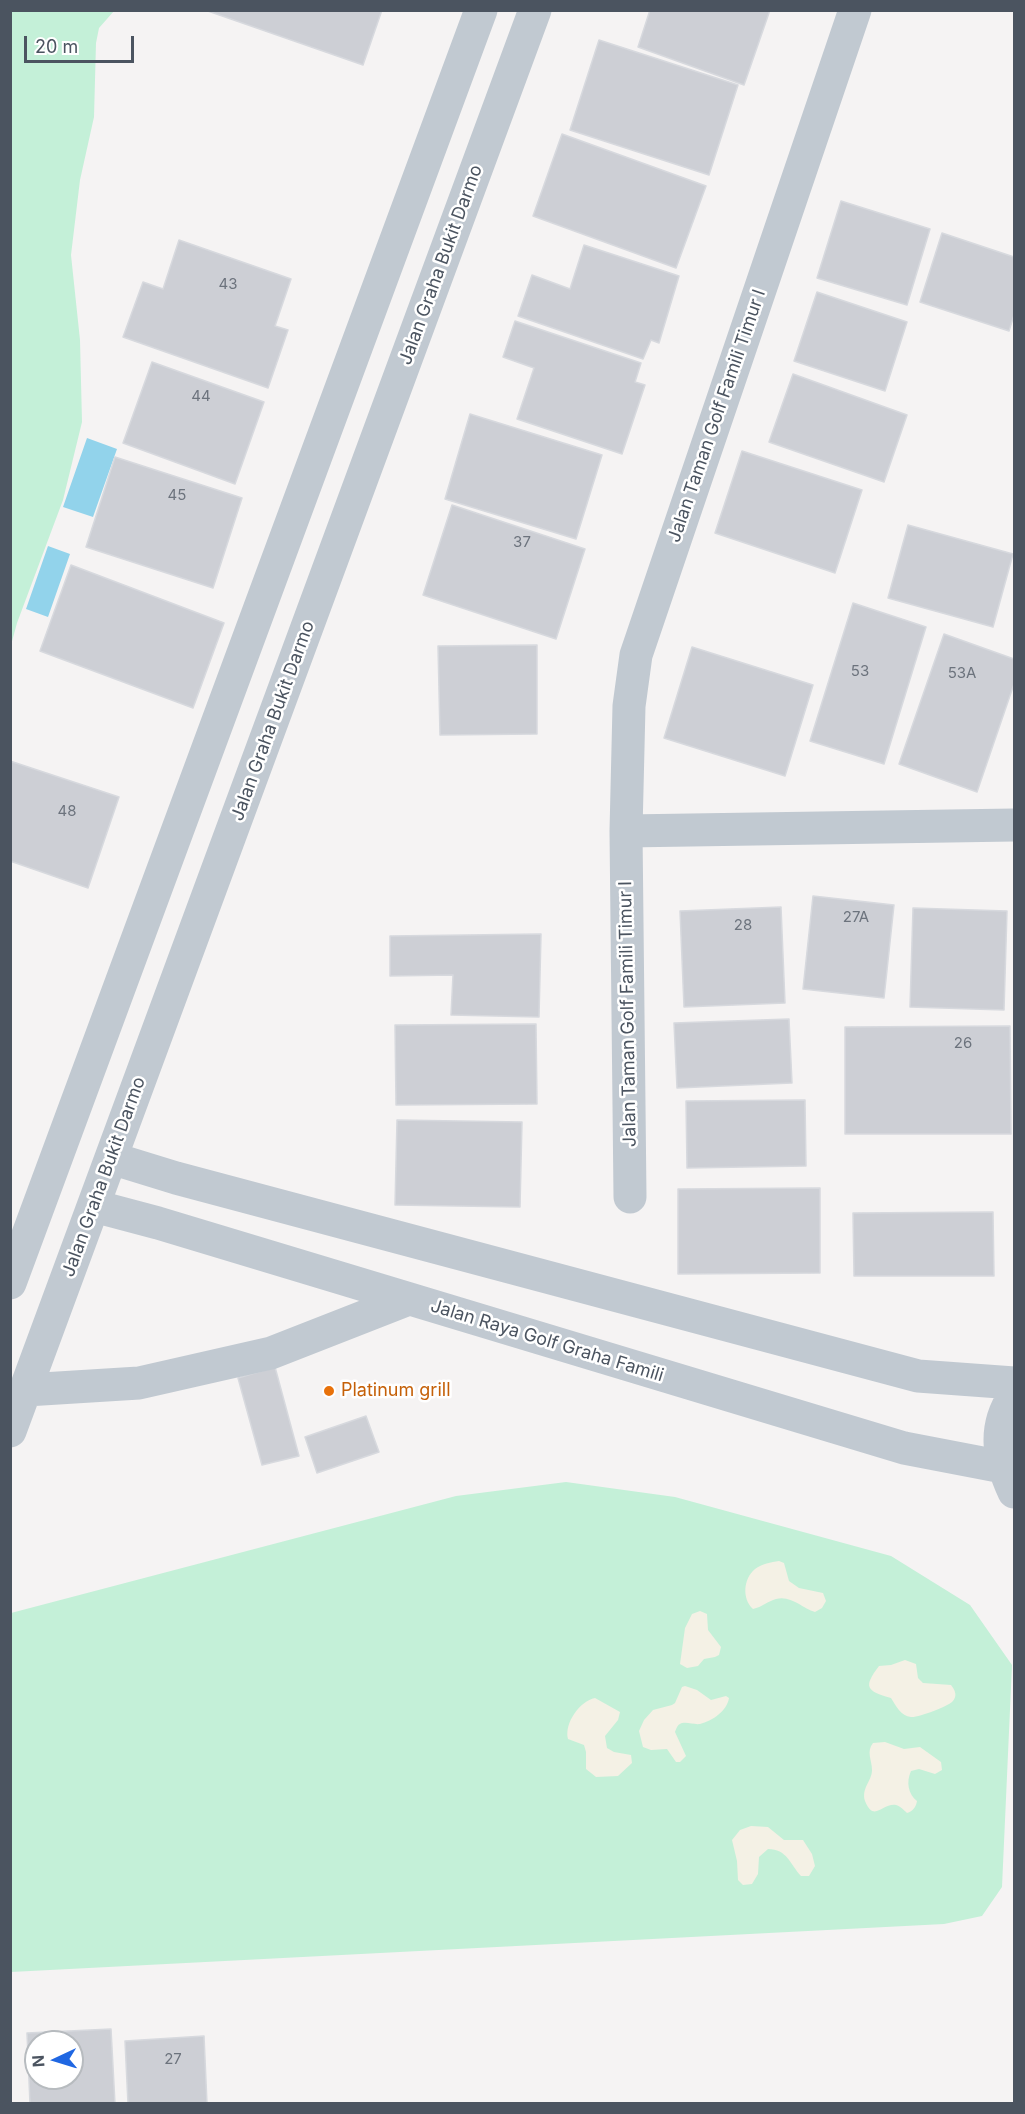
<!DOCTYPE html>
<html>
<head>
<meta charset="utf-8">
<style>
  body { margin:0 }
  #map { position:relative; width:1025px; height:2114px; overflow:hidden; background:#f5f3f3; font-family:Inter,sans-serif }
  canvas { display:block }
  .frame { position:absolute; inset:0; border:12px solid #4b5460; pointer-events:none }
  .north { position:absolute; left:24px; top:2030px; width:60px; height:60px; box-sizing:border-box; background:#fff; border:2px solid #b7bbbf; border-radius:50%; rotate:266deg; font-size:16px; font-weight:700; line-height:24px; text-align:center; color:#4b5460 }
  .north::after { content:''; display:block; margin:auto; width:21px; height:27px; background:#2067e2; clip-path:polygon(50% 0,100% 100%,50% 72%,0 100%) }
  .scale { position:absolute; left:24px; top:36px; width:110px; height:27px; box-sizing:border-box; border:3px solid #4b5460; border-top:0; padding-left:8px; font-size:18px; line-height:21px; white-space:nowrap; color:#4b5460; -webkit-text-stroke:4px #fff; paint-order:stroke }
</style>
</head>
<body>
<div id="map">
<canvas width="1025" height="2114"></canvas>
<div class="frame"></div>
<div class="north">N</div>
<div class="scale">20 m</div>
</div>
<script>
const ctx = document.querySelector('canvas').getContext('2d');
ctx.lineJoin = 'round';
function fillPath(path, color) { ctx.fillStyle = color; ctx.fill(path, 'evenodd'); }
function strokePath(path, color, width, dash) { ctx.strokeStyle = color; ctx.lineWidth = width; ctx.lineCap = dash ? 'butt' : 'round'; ctx.setLineDash(dash || []); ctx.stroke(path); }
function drawText(font, color, halo, rows, align = 'center') {
  ctx.font = font + ' Inter,sans-serif'; ctx.lineWidth = 5; ctx.setLineDash([]); ctx.textBaseline = 'middle'; ctx.strokeStyle = halo; ctx.fillStyle = color; for (const [text, x, y, turn = 0] of rows) {
    ctx.save(); ctx.translate(x, y); ctx.rotate((+turn || 0) * Math.PI / 180); ctx.textAlign = isNaN(turn) ? turn : align; if (halo) ctx.strokeText(text, 0, 0); ctx.fillText(text, 0, 0); ctx.restore();
  }
}
const green = new Path2D(`
  M11,10l103,1 -15,17 -3,15 -2,74 -14,63 -9,75 9,85 2,82 -19,78 -46,123 -6,22z
  M566,1482l109,15 216,59 79,49 42,60 -10,222 -20,29 -38,8 -933,48v-359l445,-117z`);
const sand = new Path2D(`
  M779,1561l5,2 5,18 10,7 24,5 3,8 -4,7 -7,4c-13,-4 -24,-17 -39,-13 -8,2 -14,8 -23,10 -11,-10 -10,-30 2,-40 7,-5 16,-7 24,-8z
  M700,1611l7,3 1,16 13,17 -2,8 -4,2 -11,2 -6,7 -11,2 -7,-4 5,-36 7,-14z
  M905,1660l11,4 2,14 5,5 28,2c4,5 7,11 1,17 -4,4 -34,16 -41,15 -10,-1 -15,-11 -20,-19 -25,-7 -28,-11 -12,-32l12,-1z
  M685,1686l12,4 14,10 15,-4 3,2c-2,13 -17,23 -29,26 -6,1 -15,-3 -20,0 -3,1 -4,6 -5,8l11,24 -6,6h-4l-9,-13 -16,1 -8,-3 -4,-16 5,-11 9,-10 19,-5 3,-2 7,-16z
  M595,1698l25,14 -2,8 -13,16 2,12 7,4 17,3 1,8 -14,13 -22,1 -10,-8v-17l-2,-7 -16,-6c-4,-16 12,-38 27,-41z
  M885,1742l19,7 16,-2 21,15 1,8 -7,4 -16,-5 -8,2c-5,11 -3,23 6,30 -1,6 -4,10 -10,12 -3,-3 -7,-7 -11,-8 -14,-2 -22,18 -31,-4 -4,-13 7,-20 7,-31 0,-10 -6,-18 1,-27z
  M751,1826l17,1 16,13h19l9,14 3,12 -6,10h-8c-11,-12 -14,-27 -33,-27l-9,8 -1,17 -6,10 -9,1 -5,-5 -1,-19 -5,-21 8,-10z`);
const water = new Path2D(`
  M87,438l30,11 -24,68 -30,-10z
  M48,546l22,8 -22,63 -22,-8z`);
const building = new Path2D(`
  M205,10h177l-19,55z
  M650,10h120l-26,75 -106,-38z
  M599,40l139,45 -29,90 -139,-45z
  M562,134l144,52 -30,82 -143,-52z
  M841,201l89,28 -23,76 -90,-27z
  M942,233l72,24v58l-5,16 -89,-29z
  M179,240l112,39 -16,47 13,4 -20,58 -145,-51 20,-55 20,7z
  M584,245l95,31 -20,67 -8,-3 -8,19 -125,-43 14,-41 38,14z
  M817,292l90,30 -22,69 -91,-30z
  M515,321l126,42 -6,19 10,3 -23,69 -105,-35 17,-51 -31,-11z
  M152,362l112,40 -29,82 -112,-41z
  M793,374l114,41 -23,67 -115,-40z
  M470,414l132,41 -26,84 -131,-40z
  M742,451l120,39 -27,83 -120,-40z
  M115,457l127,41 -29,90 -127,-41z
  M452,505l133,44 -29,90 -133,-44z
  M908,525l105,29 -20,73 -105,-29z
  M71,565l153,58 -31,85 -153,-57z
  M853,603l73,24 -42,137 -74,-23z
  M944,634l70,25v25l-37,108 -78,-28z
  M537,645v89l-97,1 -2,-89z
  M692,647l121,38 -28,91 -121,-38z
  M10,761l109,36 -31,91 -78,-27z
  M813,896l81,9 -10,93 -81,-9z
  M781,907l4,96 -101,4 -4,-96z
  M913,908l94,3 -3,99 -94,-3z
  M541,934l-2,83 -88,-2 2,-40 -63,1v-40z
  M789,1019l3,64 -115,5 -3,-65z
  M536,1024l1,80 -141,1 -1,-80z
  M1010,1026l1,108h-166v-107z
  M805,1100l1,66 -119,2 -1,-67z
  M397,1120l125,2 -2,85 -125,-2z
  M820,1188v85l-142,1v-85z
  M993,1212l1,64h-140l-1,-63z
  M275,1367l24,89 -37,9 -24,-87z
  M366,1416l13,36 -62,21 -12,-36z
  M111,2029l4,75h-85l-3,-71zM36,2042h36v36h-36z
  M204,2036l3,68h-79l-3,-63z`);
const minor = new Path2D(`
  M626,831l388,-6
  M111,1158l65,20 742,198 96,7
  M630,1197l-4,-366 3,-125 7,-51 219,-645
  M94,1206l64,17 746,225 99,19
  M10,1283l471,-1273
  M26,1390l113,-7 132,-30 138,-54
  M1014,1396c-22,33 -15,63 0,96
  M10,1431l525,-1421`);
const markers = [
  [329,1391,6,"#e8710a"]
];
const numberNames = [
  ["43",228,284],
  ["44",201,396],
  ["45",177,495],
  ["37",522,542],
  ["53",860,671],
  ["53A",962,673],
  ["48",67,811],
  ["27A",856,917],
  ["28",743,925],
  ["26",963,1043],
  ["27",173,2059]
];
const streetNames = [
  ["Jalan Graha Bukit Darmo",441,265,-70],
  ["Jalan Taman Golf Famili Timur I",717,416,-71],
  ["Jalan Graha Bukit Darmo",273,721,-70],
  ["Jalan Taman Golf Famili Timur I",628,1014,-91],
  ["Jalan Graha Bukit Darmo",104,1177,-70],
  ["Jalan Raya Golf Graha Famili",547,1341,17]
];
const foodNames = [
  ["Platinum grill",341,1391]
];
fillPath(green, '#c4f0d8');
fillPath(sand, '#f4f1e5');
fillPath(water, '#92d3eb');
fillPath(building, '#cdcfd5');
strokePath(building, '#d7d9de', 1.5);
strokePath(minor, '#c1c9d1', 33);
for (const [x, y, r, color] of markers) { const dot = new Path2D(); dot.arc(x, y, r, 0, 2 * Math.PI); ctx.fillStyle = color; ctx.fill(dot); strokePath(dot, '#fff', 2); }
drawText('15px', '#6c737d', null, numberNames);
drawText('18px', '#4b5460', '#fff', streetNames);
drawText('18px', '#c56008', '#fff', foodNames, 'left');
</script>
</body>
</html>
